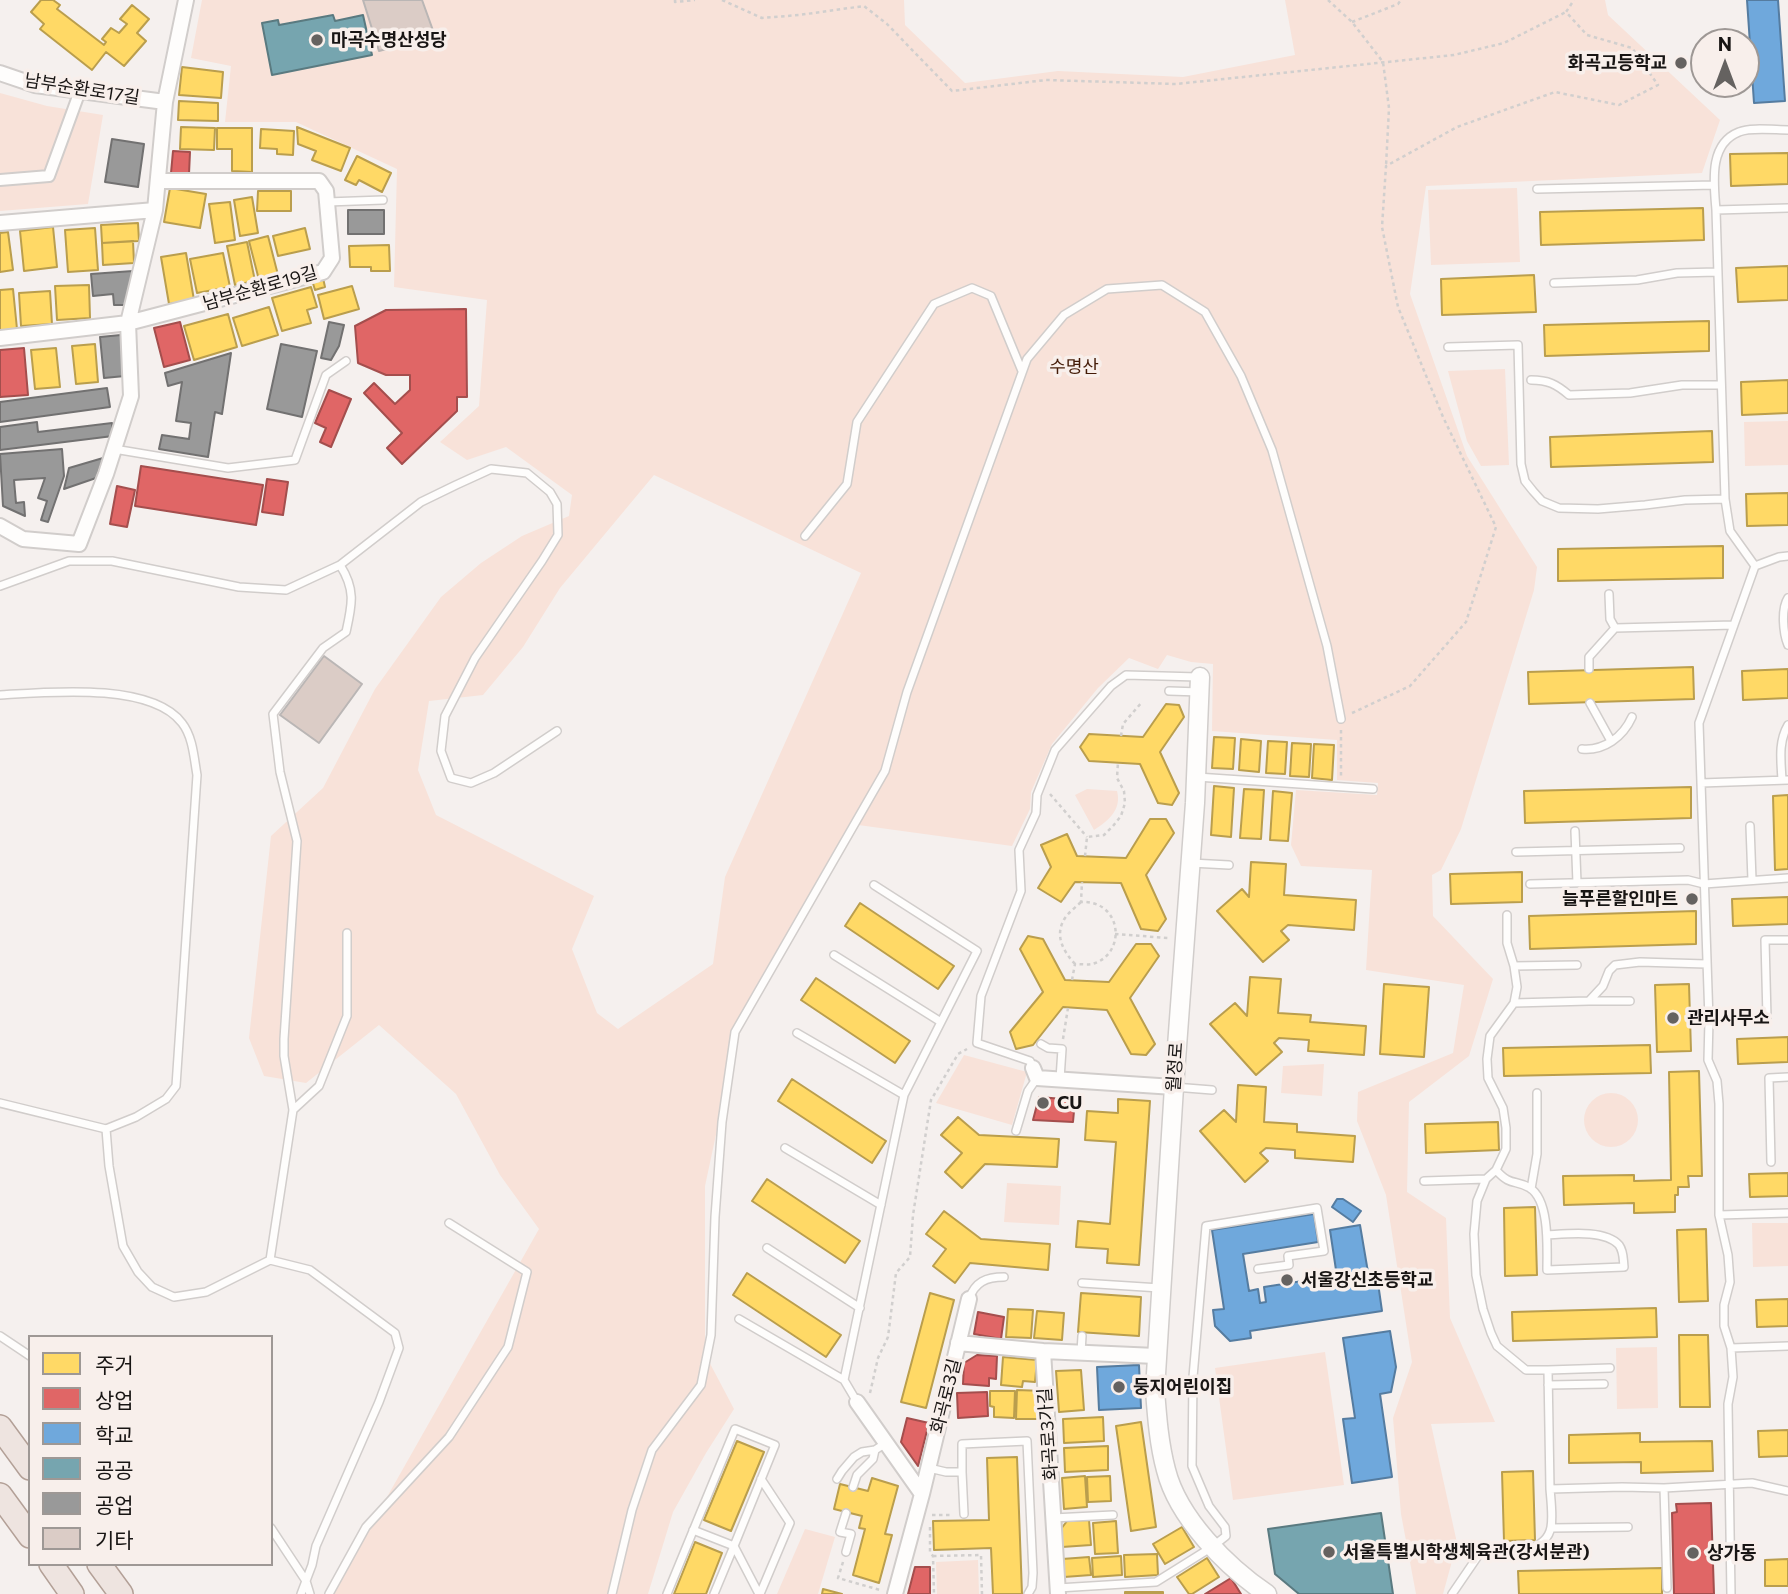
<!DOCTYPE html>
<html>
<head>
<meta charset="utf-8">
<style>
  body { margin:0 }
  #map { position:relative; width:1788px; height:1594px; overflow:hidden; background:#f5f0ee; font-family:Commissioner,"Noto Sans KR",sans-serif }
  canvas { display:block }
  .legend { position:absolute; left:28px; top:1335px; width:245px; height:231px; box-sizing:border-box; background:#f8efeb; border:2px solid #9e9895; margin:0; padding:9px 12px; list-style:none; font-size:21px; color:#181514 }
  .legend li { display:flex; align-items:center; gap:14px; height:35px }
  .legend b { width:35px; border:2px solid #9e9895 }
  .north { position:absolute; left:1690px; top:28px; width:70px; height:70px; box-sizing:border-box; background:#f8efeb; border:2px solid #9e9895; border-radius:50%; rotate:0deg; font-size:19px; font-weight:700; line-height:28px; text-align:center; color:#181514 }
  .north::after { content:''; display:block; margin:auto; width:24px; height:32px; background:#656260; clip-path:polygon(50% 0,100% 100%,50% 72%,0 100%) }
</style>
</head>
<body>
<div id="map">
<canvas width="1788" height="1594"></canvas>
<ul class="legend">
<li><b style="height:19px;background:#ffd966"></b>주거</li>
<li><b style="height:19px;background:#e06666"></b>상업</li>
<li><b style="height:19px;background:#6fa8dc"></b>학교</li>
<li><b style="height:19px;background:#76a5af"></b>공공</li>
<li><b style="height:19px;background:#999"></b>공업</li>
<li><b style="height:19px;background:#dbccc6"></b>기타</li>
</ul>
<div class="north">N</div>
</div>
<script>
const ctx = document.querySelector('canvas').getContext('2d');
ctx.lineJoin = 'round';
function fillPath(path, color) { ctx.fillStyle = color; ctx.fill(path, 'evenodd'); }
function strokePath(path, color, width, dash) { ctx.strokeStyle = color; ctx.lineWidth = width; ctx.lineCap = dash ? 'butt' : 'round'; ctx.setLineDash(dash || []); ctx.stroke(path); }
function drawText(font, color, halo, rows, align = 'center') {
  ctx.font = font + ' Commissioner,"Noto Sans KR",sans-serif'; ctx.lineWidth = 7; ctx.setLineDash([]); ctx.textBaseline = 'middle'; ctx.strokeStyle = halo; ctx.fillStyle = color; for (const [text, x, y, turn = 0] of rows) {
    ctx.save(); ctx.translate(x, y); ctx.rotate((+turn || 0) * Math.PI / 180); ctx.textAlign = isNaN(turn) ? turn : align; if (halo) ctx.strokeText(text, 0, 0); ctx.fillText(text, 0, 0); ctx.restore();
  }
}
const green = new Path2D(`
  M202,0h702l1,25 60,58 93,-12 125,6 112,-22 -10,-55h320l3,15 112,105 -18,53 -276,13 -16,108 57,162 70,111 -3,23 -73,239 -20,41 -9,5 1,41 60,63 -24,77 -60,46 -2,90 39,26 4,100 45,104 -64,2 26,119 -14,51h-27l-15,-80 -8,-96 19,-56 -26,-167 -29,-74 1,-29 95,-39 11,-68 -98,-15 6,-100 -71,-4 -10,-21 5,-55 81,5 1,-12 -41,-3v-40l-125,-9 1,-67 -22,-2 -24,-7 -9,14 -29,-11 -31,30 -46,56 -21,48 -1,17 -18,37 -161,-22 -112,203 -34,159v168l29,55 -28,44 -33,59 -25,82h-316l207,-365 -39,-54 -44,-81 -77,-69 -73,58 -42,-7 -15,-38 22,-202 52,-48 52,-99 66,-92 40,-34 41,-27 47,-20 3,-21 -66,-48 -39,13 -27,-18 39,-36 8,-106 -93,-13 3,-118 -101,-47h-71l6,-56 -40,-8zM654,475l207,98 -136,304 -12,87 -95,65 -21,-16 -25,-64 22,-53 -158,-81 -18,-45 11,-69 54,-6 40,-48 37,-59z
  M0,93l47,13 56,9 -15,89 -88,7z
  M1517,188l3,74 -89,3 -3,-75z
  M1505,369l4,96 -28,1 -14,-25 -19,-70z
  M1788,421v44l-43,1 -1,-44z
  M1087,789l30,2c5,19 -9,30 -23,39l-19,-35z
  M964,1055l63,17 -15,53 -76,-22z
  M1324,1064l-2,32 -41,-3 2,-27z
  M1584 1120a27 27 0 1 1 54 0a27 27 0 1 1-54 0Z
  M1007,1183l54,3 -2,39 -55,-3z
  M1752,1223h36v43l-35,1z
  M1657,1347l1,61 -41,1 -1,-61z
  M1325,1352l19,133 -111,15 -18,-132z
  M805,1529l30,8 -17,57h-41z
  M978,1560l1,34h-42l-1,-32z`);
const homes = new Path2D(`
  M41,0h12l7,5 -3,4 47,36 2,-3 -4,-3 9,-11 8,5 8,-9 -7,-5 12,-14 17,14 -12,14 9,8 -22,25 -18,-14 -14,18 -52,-41 4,-5 -13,-12z
  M182,67l41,5 -2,26 -42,-3z
  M179,101l39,2v18l-40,-1z
  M181,127l34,1 -1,22 -34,-1z
  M297,127l53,21 -9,23 -29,-11 4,-9 -18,-7z
  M217,128h35v44l-20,-1v-22h-15z
  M261,129l33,2 -1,24 -16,-1v-5l-17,-1z
  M1788,153v31l-57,2 -1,-32z
  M357,156l34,17 -9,19 -23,-12 -3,5 -11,-5z
  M170,188l36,6 -6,34 -36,-6z
  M258,191h33v20h-34z
  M252,197l6,36 -18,3 -6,-36z
  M230,202l5,38 -20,3 -6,-39z
  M1703,208l1,32 -163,5 -1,-33z
  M138,223l1,18 -37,2 -1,-18z
  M53,227l4,40 -33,4 -4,-40z
  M95,228l3,42 -30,2 -3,-42z
  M305,228l5,21 -32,7 -5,-20z
  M8,232l5,38 -13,2v-39z
  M268,236l10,39 -19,5 -10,-39z
  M133,241l1,22 -31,2 -1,-22z
  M247,242l8,39 -20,4 -8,-39z
  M389,245l1,26h-19v-4h-21l-1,-21z
  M186,253l8,47 -25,4 -8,-47z
  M223,253l7,34 -33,6 -7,-34z
  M1788,266v34l-50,2 -2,-34z
  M1534,275l2,37 -94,3 -1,-36z
  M323,278l2,9 -10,3 -3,-10z
  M89,285l1,33 -33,2 -2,-34z
  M352,286l7,23 -35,10 -6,-24z
  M311,287l6,20 -10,3 4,13 -29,8 -10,-33z
  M13,289l4,40 -17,2v-41z
  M50,291l2,33 -31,2 -2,-33z
  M269,307l9,28 -36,11 -9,-28z
  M228,314l9,33 -43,13 -10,-34z
  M1709,321v30l-164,5 -1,-31z
  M95,344l3,38 -22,2 -4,-38z
  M56,348l4,39 -25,2 -4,-39z
  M1788,380v33l-46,2 -1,-33z
  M1712,431l1,31 -162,5 -1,-30z
  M1788,493v32l-41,1 -1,-32z
  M1723,546v32l-165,3v-32z
  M1693,667l1,32 -165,5 -1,-32z
  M1788,669v29l-45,2 -1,-29z
  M1166,704l13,1 5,12 -24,35 19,41 -7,12 -14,-2 -18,-39 -51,-3 -9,-14 9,-13 54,3z
  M1214,737l21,1 -2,31 -21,-1z
  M1241,739l20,2 -2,31 -20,-2z
  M1268,741l19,1 -2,32 -19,-1z
  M1292,743l19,1 -2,33 -19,-1z
  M1314,744l20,1 -2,35 -20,-2z
  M1214,786l20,2 -3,49 -20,-2z
  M1691,787v31l-166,5 -1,-32z
  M1244,789l20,1 -3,49 -21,-1z
  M1273,791l19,2 -4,48 -18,-1z
  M1788,795v74l-13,1 -2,-74z
  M1150,819h16l8,14 -28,42 20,44 -8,12 -17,-2 -20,-46 -46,-1 -14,20 -23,-14 13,-21 -10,-22 26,-11 10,22 49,2z
  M1251,862l35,2 -2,31 72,5 -2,30 -66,-5 -7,6 8,9 -26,22 -46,-51 25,-22 7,8z
  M1522,872v30l-71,2 -1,-30z
  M1788,897v27l-55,2 -1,-27z
  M860,903l94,63 -16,23 -93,-63z
  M1696,911v33l-166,5 -1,-33z
  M1028,936l15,3 22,41 44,2 27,-38h15l8,12 -29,42 25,46 -9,11 -15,-1 -24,-44 -44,-3 -30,38 -17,4 -6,-17 33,-40 -23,-43z
  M1250,977l31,2 -3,34 33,2 -1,7 56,4 -2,29 -56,-4 1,-11 -30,-2 -5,5 8,9 -26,23 -46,-51 25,-21 12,13z
  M816,978l94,63 -15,22 -94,-63z
  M1384,984l45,3 -5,70 -44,-3z
  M1689,984l2,67 -34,1 -2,-67z
  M1788,1037v25l-50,2 -1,-25z
  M1650,1045l1,28 -147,3 -1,-28z
  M1699,1071l3,105h-14l1,11h-11v8h-3v17l-41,1v-10l-70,2 -1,-29 71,-1v6l37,-1 -2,-108z
  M792,1079l94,62 -14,22 -94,-62z
  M1238,1085l28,2 -2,35 33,2v8l58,4 -2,26 -58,-4v-8l-29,-2 -6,5 8,8 -23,21 -45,-51 24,-21 12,12z
  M1118,1099l32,2 -11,164 -32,-2 1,-14 -32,-2 2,-26 32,3 6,-82 -31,-2 2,-29 31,2z
  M958,1117l21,18 80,4 -2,28 -72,-3 -23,24 -17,-16 17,-19 -21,-18z
  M1498,1122l1,28 -73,3 -1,-29z
  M1788,1173v23l-38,1 -1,-23z
  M767,1179l93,62 -15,22 -93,-62z
  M1535,1207l2,68 -32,1 -1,-68z
  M944,1211l37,28 69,5 -2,26 -78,-7 -15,20 -22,-17 13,-17 -20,-15z
  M1706,1229l2,72 -29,1 -2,-72z
  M747,1273l94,62 -15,22 -93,-62z
  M930,1293l24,7 -28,108 -25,-6z
  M1081,1293l60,4 -2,39 -61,-4z
  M1788,1299v27l-31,1 -1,-27z
  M1656,1308l1,29 -144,4 -1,-29z
  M1008,1309l25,1 -2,28 -25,-1z
  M1037,1311l27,2 -2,27 -28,-2z
  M1679,1335h29l2,72h-30z
  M1003,1357l34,3 -2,22 -12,-1 -1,6 -21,-2z
  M1081,1370l3,40 -25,2 -3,-41z
  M1017,1390l26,1 -1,28h-26z
  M990,1391h25l-1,27 -20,-1v-10l-4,-1z
  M1103,1417l1,24 -40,2 -1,-24z
  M1141,1422l15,105 -25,4 -15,-105z
  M1788,1430v26l-29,1 -1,-26z
  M1640,1433v9l72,-1 1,30 -72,2v-11l-72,1v-28z
  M737,1441l27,11 -33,79 -27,-11z
  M1108,1446v24l-43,2 -1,-24z
  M1017,1457l5,137h-29l-2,-46 -57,2 -1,-29 56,-1 -2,-62z
  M1533,1471l2,69 -31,1 -2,-69z
  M1085,1476l2,31 -23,2 -2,-31z
  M1110,1476l1,25 -23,1 -1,-25z
  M872,1478l26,8 -13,48 7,1 -13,48 -26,-8 12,-46 -6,-1 3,-12 -28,-7 6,-25 28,7z
  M1089,1520l2,25 -29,2 -1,-18 6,-8z
  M1116,1521l2,32 -23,1 -2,-31z
  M1182,1527l12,20 -29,17 -12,-20z
  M695,1542l27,11 -16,41h-32z
  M1157,1554l1,21 -33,2 -1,-22z
  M1121,1556l1,19 -29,2 -1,-19z
  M1089,1557l2,18 -27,2 -2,-18z
  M1207,1558l12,19 -27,17h-3l-12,-17z
  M1788,1559v27h-23v-26z
  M1662,1568v26h-143l-1,-23z
  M823,1589l19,5h-20z
  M1125,1592h38v2h-38z`);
const shops = new Path2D(`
  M173,151l17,1 -1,22 -18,-1z
  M466,309l1,88h-10v14l-55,53 -15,-16 15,-15 -38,-40 10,-10 21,21 15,-14v-15h-24l-28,-12 -3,-37 31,-16z
  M180,322l10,38 -26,7 -10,-39z
  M24,348l4,47 -28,2v-47z
  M329,390l22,9 -20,48 -11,-5 6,-14 -11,-5z
  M141,466l122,19 -7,40 -121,-19z
  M267,479l21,3 -5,33 -21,-3z
  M117,486l18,4 -8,37 -17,-3z
  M1039,1097l36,3 -2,22 -40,-2z
  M978,1312l26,5 -3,22 -27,-5z
  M977,1355l20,1 -1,23 -7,-1v8l-26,-2 1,-21z
  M987,1392l1,24 -30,2 -1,-25z
  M907,1418l22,5 -11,43 -17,-24z
  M1711,1503l3,91h-40l-2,-81 5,-1 -1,-8z
  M915,1567h15v27h-22z
  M1231,1578l10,16h-36z`);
const schools = new Path2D(`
  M1747,0h31l7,101 -31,2z
  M1337,1199h6l18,12 -8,11 -21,-15z
  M1314,1214l4,28 -75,12 6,37 9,-2 2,14 6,-1 -2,-15 58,-9 -1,-6 15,-2 -6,-40 30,-5 10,59 8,-1 4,28 -132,20 1,7 -21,3 -15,-15 -2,-16 11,-1 -12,-79z
  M1390,1331l6,36 -5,25 -11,2 12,83 -40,6 -9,-64 12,-1 -12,-80z
  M1139,1365l2,43 -42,2 -2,-43z`);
const public = new Path2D(`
  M333,15l2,6 28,-6 9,40 -100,20 -10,-52 16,-3 1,5z
  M1381,1513l12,81h-94l-24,-20 -7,-45z`);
const industry = new Path2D(`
  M112,139l32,5 -6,43 -33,-5z
  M348,210h36v24h-36z
  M133,271l-8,34h-11l-1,-11 -20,2 -2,-22z
  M329,322l15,3 -5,21 -8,14 -10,-2z
  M121,335l4,41 -21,2 -4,-41z
  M281,344l36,7 -15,66 -35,-8z
  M231,353l-9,61 -7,-2 -7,45 -49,-8 3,-14 27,4 2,-16 -15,-2 6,-39 -14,4 -3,-13z
  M107,388l3,19 -110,15v-20z
  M37,422l1,10 74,-9 1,13 -113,14v-23z
  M62,449l2,27 -16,46 -7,-2 6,-19 -9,-3 7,-20 -31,2 2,23 8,-1 1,14 -22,-10 -3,-52z
  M103,458l-7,20 -32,11 5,-21z`);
const building = new Path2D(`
  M363,0h59l13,36 -56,15z
  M324,656l38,28 -43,59 -39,-28z`);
const path = new Path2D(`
  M675,0v2l20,-2
  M722,0l40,18 37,-3 65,-9 23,18 65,67 94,-11 130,4 278,-29 50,-12 62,-31
  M1328,0l24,22 31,40 6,46 -3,58
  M1352,22l46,-18 3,-4
  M1352,713l58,-27 56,-64 30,-95 -53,-110 -45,-110 -16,-80 4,-61 71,-39 98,-35 64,13 39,-20 -26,-37 -45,-13 -21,-23 8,-12
  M1341,730v46
  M1121,736l2,-12 19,-22
  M1050,794l37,43
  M1085,856l2,-19 17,-2 9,-9 8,-10 4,-13 -1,-12 -7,-13 1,-16
  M1115,934l53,4
  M1075,964c-12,-13 -21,-29 -10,-46 4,-6 11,-11 16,-16
  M1072,980l3,-16c5,0 12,1 17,0 35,-9 31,-64 -11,-62l1,-20
  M1063,1039l5,-31
  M870,1393l8,-35 10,-21 8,-64 14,-16 3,-42 18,-115 27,-46 9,-5
  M932,1515h21
  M930,1527v25l3,4 1,38
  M933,1556l48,-1 1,39
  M843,1562l-5,16 42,12`);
const service = new Path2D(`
  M1537,189l177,-4
  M327,202l56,-2
  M1716,210c-2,-26 -8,-66 23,-78 11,-5 36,-2 49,-2
  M1554,283l83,-3 40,-7 40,-1
  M1448,347l70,-2 3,119 4,17 8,10 9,10 17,7 39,1 47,-4 40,-5 40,-1
  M1531,380c17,0 25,4 38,15l61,-2 52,-8h39
  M114,449l114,19 67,-8 31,-85 20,-14
  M805,536l42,-52 10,-62 77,-118 38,-16 19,8 31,75
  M1755,566l24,-9 9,-1
  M0,586l69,-25h43l127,26 47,3 54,-25 81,-63 35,-17 35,-16 36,4 23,19 7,12 1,31 -16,26 -67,97 -30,58 -4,35 10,27 20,5 23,-10 63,-42
  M1609,594l1,25 5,9
  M1788,598c-7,11 -5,35 0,47
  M1589,669v-12l26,-29 119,-3
  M1169,691l31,1
  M0,695c48,-3 151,-13 182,28 11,14 12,35 15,52l-21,311 -10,13 -30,18 -30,12 -106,-26
  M1590,703l21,38
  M1582,749c22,2 41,-12 50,-32
  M1197,777l176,12
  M1782,780c-1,-19 -4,-38 6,-55
  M1701,783l87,-3
  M1750,826l2,54
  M1575,831l2,52
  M1516,852l164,-4
  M1191,863l38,2
  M1530,884l158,-4 16,4 84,-6
  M1507,915v28l7,23 3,21 -3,16 -24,33 -3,23 1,19 15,30 3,20v21l-10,21 -10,9 -9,22 -3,33 2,41 7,34 8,24 6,13 29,24h22l2,119 72,-2 42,1 88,-5 36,8
  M834,955l107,67
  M1514,966l63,-1
  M1590,1001h40
  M1514,1003l75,-2 14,-15 6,-15 6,-6 25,-3 66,2
  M1767,1018l-2,-78h23
  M797,1033l107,62
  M1041,1044l7,4 14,1 -2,30
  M1033,1068l-3,-7 -53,-18 4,-47 40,-105 -2,-41 17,-37 1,-18 18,-45 56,-64 15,-11 72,2
  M1174,1087l38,3
  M293,1110l26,-24 28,-70v-83
  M106,1129l3,37 14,80 15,26 14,15 22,10 32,-5 64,-32 40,10 85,63 4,15 -20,54 -63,144 -4,19 -11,29
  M1016,1131l12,-40 9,-13
  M785,1148l96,57
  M1771,1162l-2,-84 19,-1
  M1496,1170c15,17 19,9 34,18 20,13 17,61 17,82l77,-3c-1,-8 0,-15 -5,-22 -14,-16 -53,-11 -72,-10
  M1424,1181l62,-2
  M1531,1189l6,-35v-61
  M1719,1215l69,-2
  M767,1248l93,60
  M270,1260l23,-150 -9,-54v-17l13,-198 -17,-69 -7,-58 50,-66 23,-16c6,-27 10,-42 -6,-67
  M1082,1283l78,5
  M969,1299c6,-17 17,-22 35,-22
  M739,1319l105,61
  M0,1336l30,20
  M1731,1348l57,-2
  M1081,1352l1,-16
  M1548,1370l62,-2
  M1548,1385l56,-1
  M857,1402l-13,-22 60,-285 73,-144 -103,-66
  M929,1468l17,4h16v-28l65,-3 6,132 -1,14 -4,7
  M962,1472l2,42
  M837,1479l5,-8 12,-14 8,-5 13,-2 11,-7
  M853,1487l4,-12 16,-16 2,-9
  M1664,1488l3,100
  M846,1513l-6,19 11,2 -5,18
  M1053,1518l60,-3
  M271,1528l35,53 4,13
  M1551,1528l77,-1
  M693,1530l41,16 -20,48
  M1058,1588l98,-6 56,-35 14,-11 -1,-9 -16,-21 -17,-40 1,-89 13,-151 111,-18 7,43 -36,5 1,9 -31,4
  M329,1594l37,-67 83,-90 59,-90 19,-75 -78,-49
  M612,1594l20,-84 20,-60 49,-65 10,-50 4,-118 7,-95 13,-90 150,-261 22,-79 120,-333 37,-44 43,-26 55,-4 43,27 36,64 31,74 55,196 14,73
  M667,1594l68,-165 40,16 -41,101 25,48
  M760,1594l30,-71 -29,-44
  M1452,1594l28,-41c21,-1 66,3 71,-26 2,-11 0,-26 -1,-38
  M1731,1594l-3,-190 5,-27 -2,-29 -7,-22v-21l6,-23 -2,-27 -9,-40v-111l-2,-23 -9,-21 1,-40 -10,-297 56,-157 -25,-35 -5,-32 -9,-289 72,-2`);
const pedestrian = new Path2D(`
  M0,180l49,-4 31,-85`);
const minor = new Path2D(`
  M0,73l35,12 130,17
  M0,223l155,-13
  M0,338l128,-15 195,-51 9,-14 -6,-67 -7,-10h-161
  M0,526l23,13 56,5 27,-70 25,-78 -3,-73 27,-113 10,-108 21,-102
  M1033,1068l4,10 137,9
  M958,1343l85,8 113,5
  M1043,1351l15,243
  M857,1402l65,92
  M895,1594l27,-100 47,-195`);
const tertiary = new Path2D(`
  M1200,677l-5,126 -21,284 -19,303c2,27 4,54 11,80 12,48 61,97 101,124`);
const primary = new Path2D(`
  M0,1427l30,41
  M0,1495l30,41
  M51,1564l21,30
  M99,1564l22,30`);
const markers = [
  [317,40,7,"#656260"],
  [1681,63,7,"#656260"],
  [1692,899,7,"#656260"],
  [1673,1018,7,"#656260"],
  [1043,1103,7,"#656260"],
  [1287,1280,7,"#656260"],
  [1119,1387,7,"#656260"],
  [1329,1552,7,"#656260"],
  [1693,1553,7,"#656260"]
];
const poiNames = [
  ["마곡수명산성당",331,40],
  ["화곡고등학교",1667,63,"right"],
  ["늘푸른할인마트",1678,899,"right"],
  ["관리사무소",1687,1018],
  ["CU",1057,1103],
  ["서울강신초등학교",1301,1280],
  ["둥지어린이집",1133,1387],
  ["서울특별시학생체육관(강서분관)",1343,1552],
  ["상가동",1707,1553]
];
const streetNames = [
  ["남부순환로17길",82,89,9],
  ["남부순환로19길",260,288,-16],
  ["월정로",1175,1067,-86],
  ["화곡로3길",946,1396,-76],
  ["화곡로3가길",1048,1434,-94]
];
const parkNames = [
  ["수명산",1074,367]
];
fillPath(green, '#f8e2d9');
fillPath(homes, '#ffd966');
strokePath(homes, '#ba9e4d', 2);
fillPath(shops, '#e06666');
strokePath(shops, '#a44e4d', 2);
fillPath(schools, '#6fa8dc');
strokePath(schools, '#557ca0', 2);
fillPath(public, '#76a5af');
strokePath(public, '#5a7a80', 2);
fillPath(industry, '#999');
strokePath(industry, '#727171', 2);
fillPath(building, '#dbccc6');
strokePath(building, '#bab6b5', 2);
strokePath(service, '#d1cdcb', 10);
strokePath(pedestrian, '#d1cdcb', 14);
strokePath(minor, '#d1cdcb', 18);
strokePath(tertiary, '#d1cdcb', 21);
strokePath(primary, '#b3a097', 26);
strokePath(path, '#d1cfce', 2.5, [3.5, 3.5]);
strokePath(service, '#fefdfc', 7);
strokePath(pedestrian, '#fefdfc', 10);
strokePath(minor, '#fefdfc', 14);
strokePath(tertiary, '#fefdfc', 18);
strokePath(primary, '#eee4e0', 23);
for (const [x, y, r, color] of markers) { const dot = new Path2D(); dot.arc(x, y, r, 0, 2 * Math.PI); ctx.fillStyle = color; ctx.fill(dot); strokePath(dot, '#f8efeb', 2.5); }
drawText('bold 18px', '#181514', '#f8efeb', poiNames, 'left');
drawText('18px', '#181514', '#f8efeb', streetNames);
drawText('18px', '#441c08', '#f8efeb', parkNames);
</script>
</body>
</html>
